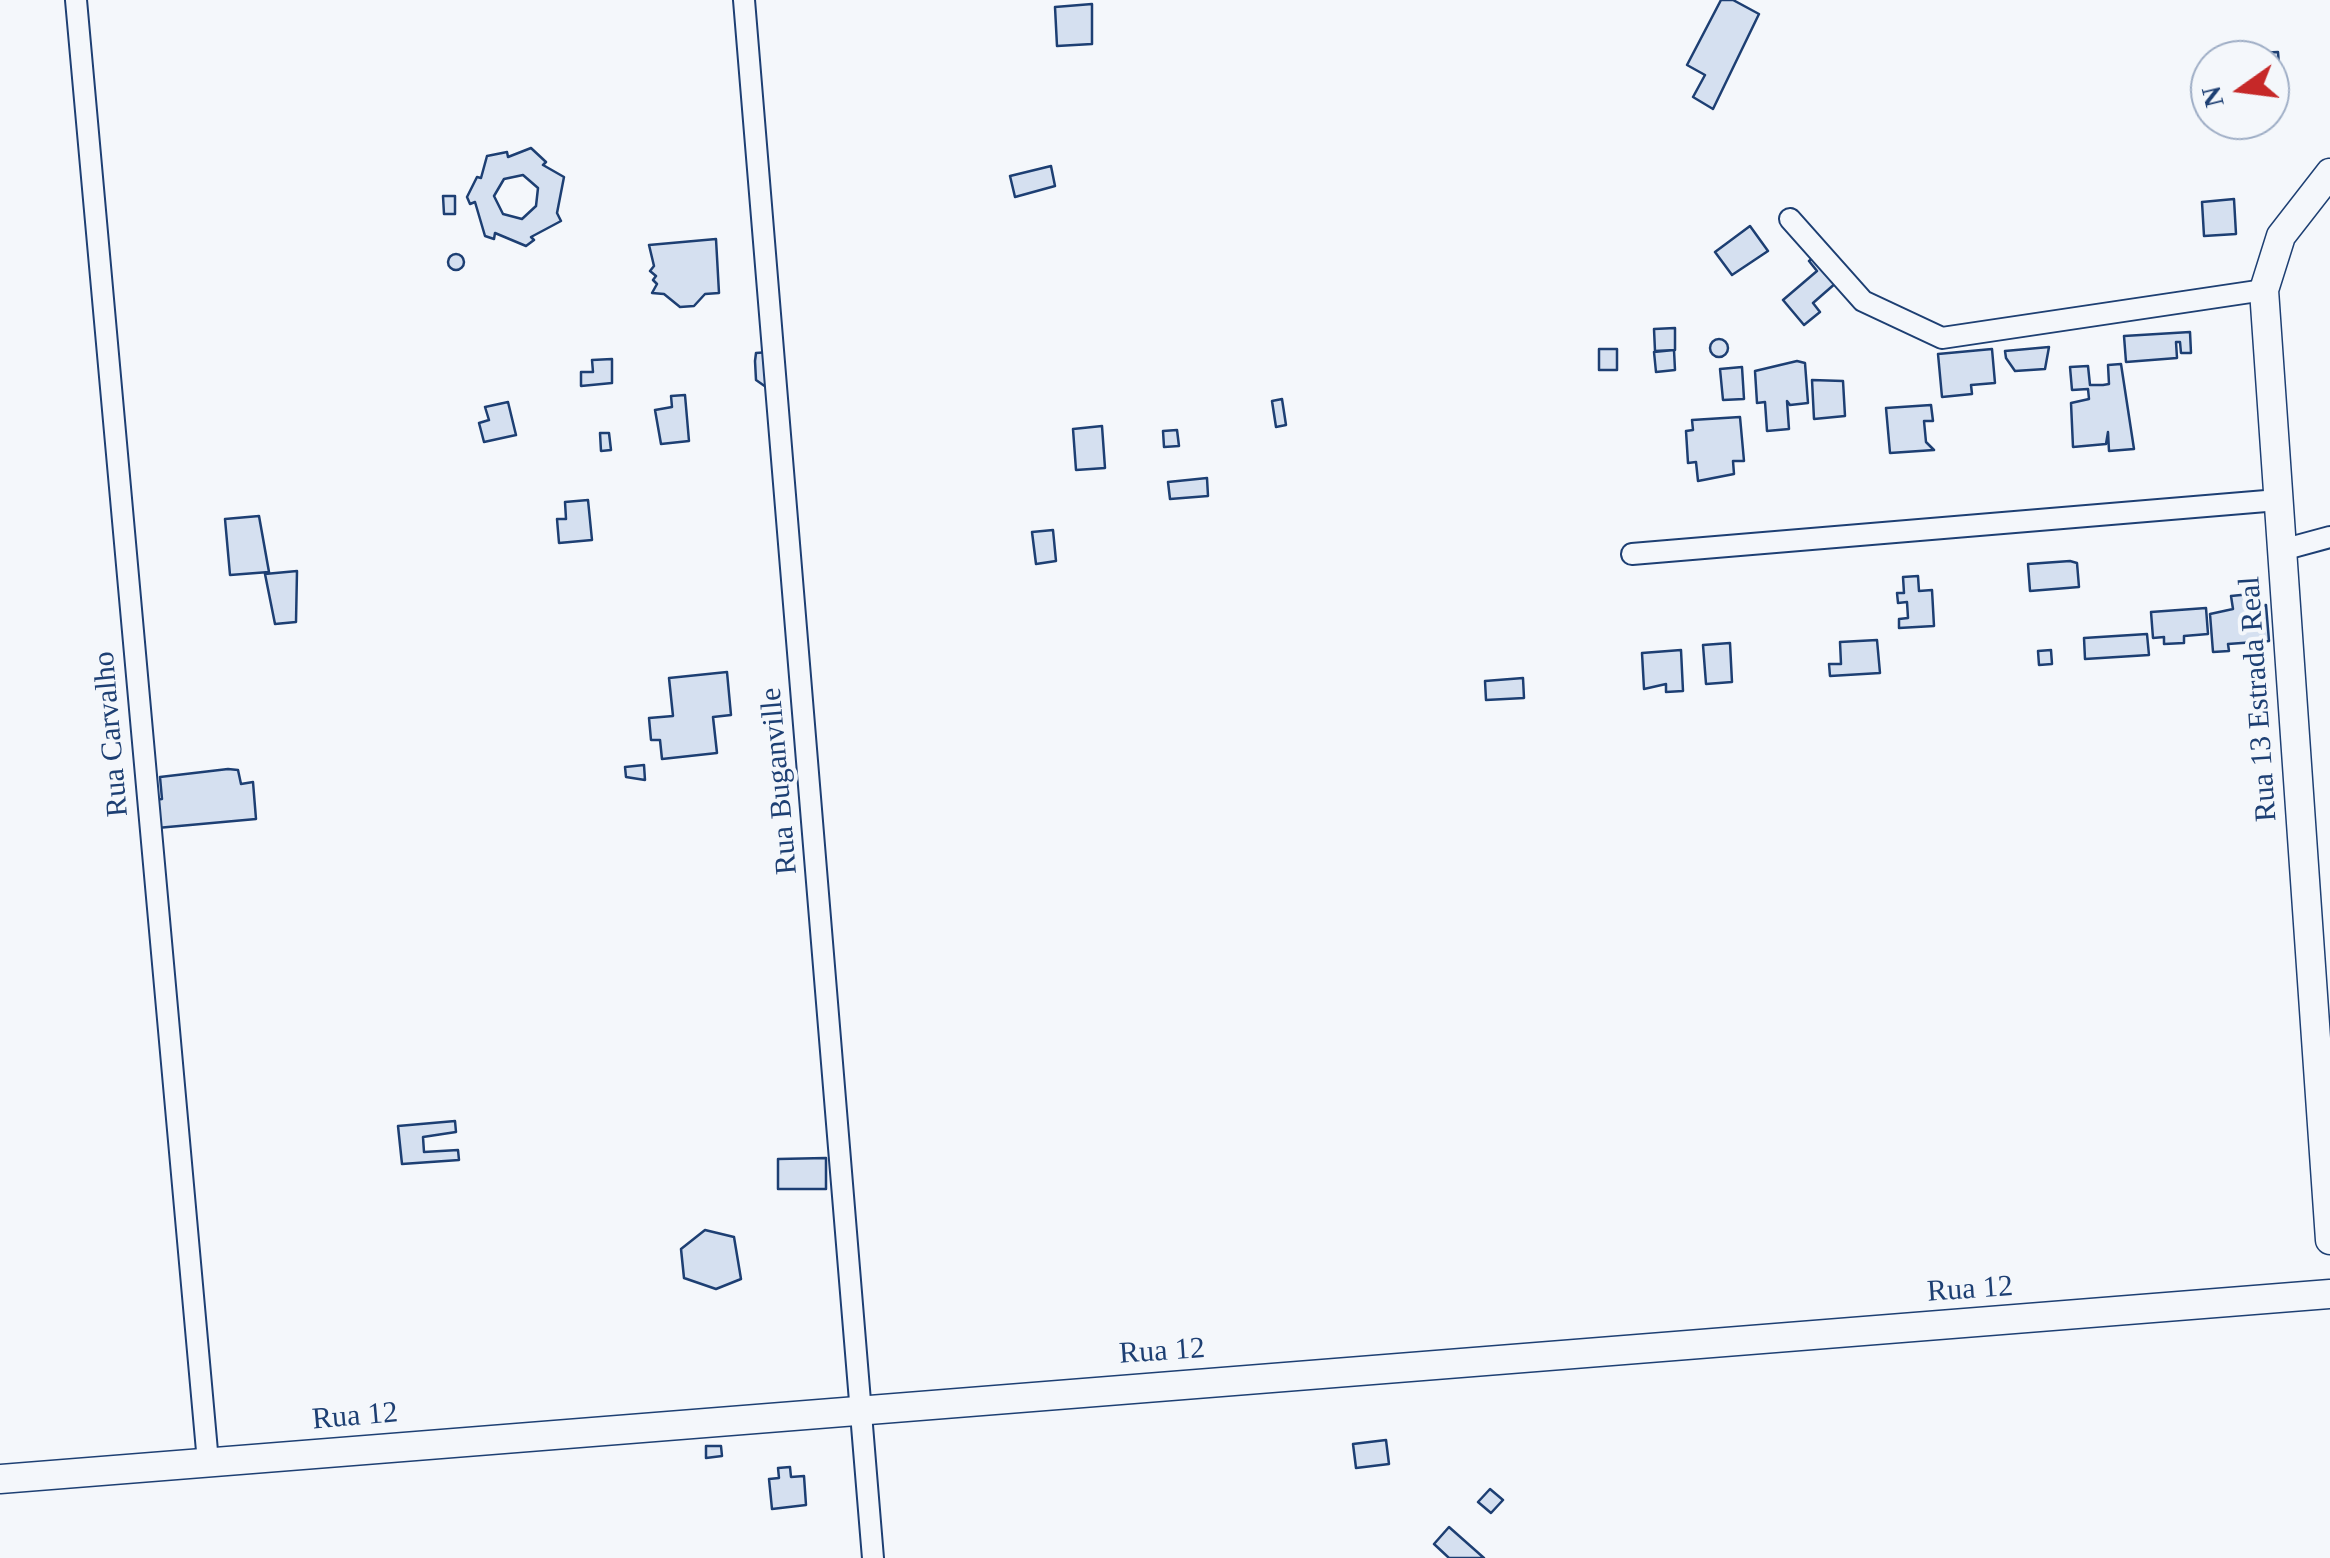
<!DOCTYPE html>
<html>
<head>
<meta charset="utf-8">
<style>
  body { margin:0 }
  #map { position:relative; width:2330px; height:1558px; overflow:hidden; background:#f4f7fb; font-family:Georgia,serif }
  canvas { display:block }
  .north { position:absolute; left:2190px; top:40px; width:100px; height:100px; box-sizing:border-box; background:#f4f7fb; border:2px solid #9eadc5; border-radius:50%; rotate:256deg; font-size:28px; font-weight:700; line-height:40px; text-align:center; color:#1d3f73 }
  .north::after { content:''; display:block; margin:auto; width:35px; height:45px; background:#c62828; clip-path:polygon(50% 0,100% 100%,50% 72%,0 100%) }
</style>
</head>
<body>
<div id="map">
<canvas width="2330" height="1558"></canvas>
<div class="north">N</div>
</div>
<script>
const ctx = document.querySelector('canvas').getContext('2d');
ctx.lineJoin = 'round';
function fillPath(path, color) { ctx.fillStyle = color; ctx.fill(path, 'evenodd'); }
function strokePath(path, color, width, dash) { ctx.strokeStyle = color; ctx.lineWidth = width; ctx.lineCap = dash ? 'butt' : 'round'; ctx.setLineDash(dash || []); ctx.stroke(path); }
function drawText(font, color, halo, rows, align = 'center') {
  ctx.font = font + ' Georgia,serif'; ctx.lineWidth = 8; ctx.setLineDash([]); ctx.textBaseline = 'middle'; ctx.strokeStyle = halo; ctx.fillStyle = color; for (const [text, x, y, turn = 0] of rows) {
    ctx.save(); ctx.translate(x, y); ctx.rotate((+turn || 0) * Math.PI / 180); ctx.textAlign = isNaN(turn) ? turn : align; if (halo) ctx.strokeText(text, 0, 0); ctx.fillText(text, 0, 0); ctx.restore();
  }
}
const building = new Path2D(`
  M1721,0h12l26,14 -46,95 -20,-12 12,-22 -18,-10z
  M1092,4v40l-35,2 -2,-39z
  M2278,52l3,39h-11v-31h-14v-7z
  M531,148l15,14 -3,3 21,12 -7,36 4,8 -30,16 3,3 -8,6 -31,-13 -1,6 -9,-3 -10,-34 -5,2 -3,-7 10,-20 4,1 6,-22 20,-4 1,5zM523,175l15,13 -2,18 -14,13 -19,-5 -9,-18 10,-17z
  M1051,166l4,20 -40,11 -5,-21z
  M443,196h12v18h-11z
  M2234,199l2,35 -32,2 -2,-34z
  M1750,226l18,25 -36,24 -17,-23z
  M716,239l3,54 -14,1 -11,12 -14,1 -16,-13 -12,-1 5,-9 -4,-4 3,-4 -6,-5 4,-5 -5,-21z
  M448 262a8 8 0 1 1 16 0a8 8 0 1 1-16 0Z
  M1815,256l22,26 -24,21 7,9 -16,13 -21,-25 34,-29 -8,-10z
  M1675,328v22l-20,1 -1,-22z
  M2190,332l1,21h-10l-1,-11h-4l1,16 -51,4 -2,-26z
  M1710 348a9 9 0 1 1 18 0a9 9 0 1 1-18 0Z
  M2049,347l-4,22 -30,2 -9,-13 -1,-7z
  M1599,349h18v21h-18z
  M1992,349l3,34 -24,2 1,9 -30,3 -4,-43z
  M1674,350l1,20 -19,2 -2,-20z
  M769,352l-3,35 -10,-7 -1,-19 1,-8z
  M612,359v24l-31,3v-14h12l-1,-12z
  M1797,361l8,2 3,40 -18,2 -3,-4 2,28 -22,2 -2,-29 -8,1 -2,-32z
  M2121,364l13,85 -25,2 -1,-19 -2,12 -33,3 -2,-44 18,-4 -1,-10 -16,1 -2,-23 18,-1 2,19h13l6,-1 -1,-19z
  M1742,367l2,32 -21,1 -3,-31z
  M1812,380l31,1 2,35 -31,3z
  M685,395l4,46 -28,3 -6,-34 17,-3 -1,-11z
  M1282,399l4,26 -10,2 -4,-26z
  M508,402l8,33 -32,7 -5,-19 10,-3 -4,-13z
  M1931,405l2,16h-9l2,21 8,8 -44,3 -4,-45z
  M1740,417l4,44h-11l1,13 -36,7 -2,-19 -8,1 -2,-32 7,-1 -1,-10z
  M1102,426l3,42 -29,2 -3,-41z
  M1177,430l2,16 -15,1 -1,-16z
  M600,433h9l2,17 -10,1z
  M1207,478l1,18 -38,3 -2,-17z
  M588,500l4,40 -33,3 -2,-24h9l-1,-17z
  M259,516l10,56 -39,3 -5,-56z
  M1053,530l3,31 -20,3 -4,-32z
  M2070,561l7,2 2,24 -49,4 -2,-27z
  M297,571l-1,51 -21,2 -10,-50z
  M1918,576l1,15 13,-1 2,36 -35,2v-9l9,-1 -1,-16 -9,1 -1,-10h7l-1,-16z
  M2251,594l1,12 14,-1 3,36 -41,3 1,7 -16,1 -3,-38 23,-5 -2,-13z
  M2206,608l2,26 -24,2v7l-20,1v-7l-11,1 -2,-26z
  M2147,634l2,21 -64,4 -1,-21z
  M1877,640l3,33 -50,3 -1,-12h12l-1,-22z
  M1730,643l2,39 -26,2 -3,-39z
  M1681,650l2,41 -17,1v-8l-22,5 -2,-36z
  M2051,650l1,14 -13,1 -1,-14z
  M727,672l4,43 -18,2 4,36 -55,6 -2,-19h-9l-2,-22 24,-2 -4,-38z
  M1523,678l1,20 -38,2 -1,-19z
  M644,765l1,15 -19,-3 -1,-10z
  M228,769l10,1 3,14 12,-2 3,37 -99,9 -3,-28 8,-1 -2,-22z
  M455,1121l1,11 -33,5 1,15 34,-2 1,10 -57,4 -4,-38z
  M826,1158v31h-48v-30z
  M705,1230l29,7 7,42 -25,10 -32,-11 -3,-29z
  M1386,1440l3,24 -33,4 -3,-24z
  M706,1446h15l1,10 -16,2z
  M790,1467l1,10 13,-1 2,29 -34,4 -3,-30 10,-1 -1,-10z
  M1490,1489l13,11 -12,13 -13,-11z
  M1449,1527l35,31h-35l-15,-14z`);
const street = new Path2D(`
  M76,0l132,1462
  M744,0l129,1558
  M1790,219l73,82 79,37 322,-48
  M2282,550l48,-13
  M1632,554l646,-54`);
const secondary = new Path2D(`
  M2330,173l-49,63 -17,54 66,950
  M0,1479l2330,-185`);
const streetNames = [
  ["Rua 13 Estrada Real",2259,699,-94],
  ["Rua Carvalho",112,734,-95],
  ["Rua Buganville",780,781,-95],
  ["Rua 12",1970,1290,-4],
  ["Rua 12",1162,1352,-4],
  ["Rua 12",355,1417,-5]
];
fillPath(building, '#d5e0f0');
strokePath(building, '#1d3f73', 2.5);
strokePath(street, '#1d3f73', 24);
strokePath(secondary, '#1d3f73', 31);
strokePath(street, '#f4f7fb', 20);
strokePath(secondary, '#f4f7fb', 28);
drawText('30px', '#1d3f73', '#f4f7fb', streetNames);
</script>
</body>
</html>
